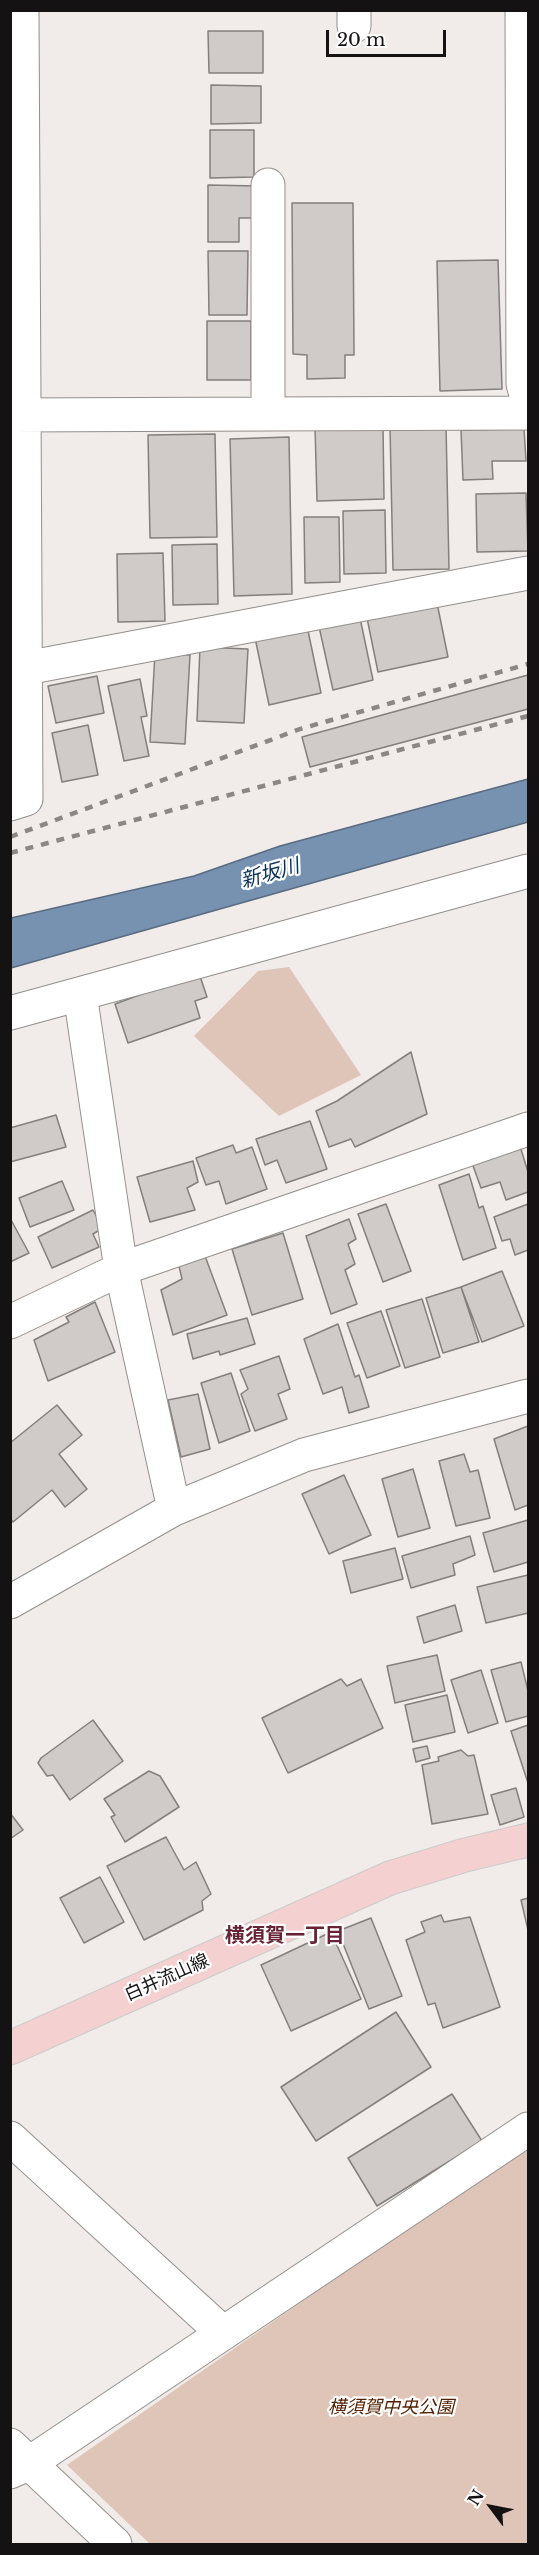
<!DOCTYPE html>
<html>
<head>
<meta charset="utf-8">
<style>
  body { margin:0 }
  #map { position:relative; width:539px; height:2555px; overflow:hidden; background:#f1ece9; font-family:"Libre Baskerville",serif }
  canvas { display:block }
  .frame { position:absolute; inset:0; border:12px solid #141212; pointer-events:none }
  .north { position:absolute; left:461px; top:2477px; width:60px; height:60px; -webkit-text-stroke:4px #fff; paint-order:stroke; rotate:302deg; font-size:16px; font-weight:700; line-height:24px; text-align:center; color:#141212 }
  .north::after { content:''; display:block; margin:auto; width:21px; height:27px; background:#141212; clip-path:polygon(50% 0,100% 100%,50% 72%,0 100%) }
  .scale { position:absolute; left:326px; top:30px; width:120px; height:27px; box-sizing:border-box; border:3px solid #141212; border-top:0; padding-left:8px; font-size:18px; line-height:21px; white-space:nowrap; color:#141212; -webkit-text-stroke:4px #fff; paint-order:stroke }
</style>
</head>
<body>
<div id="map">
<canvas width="539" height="2555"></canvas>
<div class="frame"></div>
<div class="north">N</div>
<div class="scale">20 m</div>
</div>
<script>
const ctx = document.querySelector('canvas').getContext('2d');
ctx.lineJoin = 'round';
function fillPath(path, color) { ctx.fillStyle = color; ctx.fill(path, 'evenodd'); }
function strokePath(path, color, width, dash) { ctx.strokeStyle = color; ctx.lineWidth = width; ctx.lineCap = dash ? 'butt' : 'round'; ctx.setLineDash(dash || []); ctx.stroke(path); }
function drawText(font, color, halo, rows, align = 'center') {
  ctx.font = font + ' "Libre Baskerville","Noto Sans JP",serif'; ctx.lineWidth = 4.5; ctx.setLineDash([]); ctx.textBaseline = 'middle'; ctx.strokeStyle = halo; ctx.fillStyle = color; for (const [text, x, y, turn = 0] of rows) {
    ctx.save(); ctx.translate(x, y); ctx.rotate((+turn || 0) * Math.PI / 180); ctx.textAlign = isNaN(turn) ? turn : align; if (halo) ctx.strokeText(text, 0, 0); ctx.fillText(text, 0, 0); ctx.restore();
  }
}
const green = new Path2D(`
  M289,967l72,108 -82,41 -85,-80 64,-65z
  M528,2144v400h-378l-83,-79z`);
const water = new Path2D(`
  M528,779v43l-517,146v-50l183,-42 86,-30z`);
const building = new Path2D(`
  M208,31h55v42h-54z
  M211,85l50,1v37l-50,1z
  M210,130h44v47l-44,1z
  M208,185l49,1v32h-18v24h-31z
  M292,203h61l1,152h-9v23l-38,1v-24l-14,-1z
  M208,251h40l-1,64h-38z
  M498,260l4,129 -62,2 -3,-130z
  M207,321h44v59h-44z
  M383,425l1,74 -67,2 -2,-75z
  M446,425l3,144 -56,1 -3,-143z
  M524,429l2,32h-34l1,18 -30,1 -2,-50z
  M215,434l2,103 -67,1 -2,-103z
  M289,437l3,157 -58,2 -4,-157z
  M526,493l2,58 -51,1 -1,-58z
  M385,510l1,63 -42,1 -1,-63z
  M304,517h35l1,65 -35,1z
  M217,544l1,60 -45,1 -1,-60z
  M163,553l2,68 -47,1 -1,-68z
  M437,603l11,54 -70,15 -11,-54z
  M359,613l14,67 -40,10 -15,-68z
  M306,621l15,72 -52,12 -15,-72z
  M200,647l48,2 -4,74 -47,-2z
  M155,653l35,2 -5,89 -35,-2z
  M528,675v34l-218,58 -8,-30z
  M97,676l7,37 -48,10 -8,-37z
  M140,679l7,37 -6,1 8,39 -25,5 -16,-75z
  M88,725l10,50 -36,7 -10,-49z
  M199,973l8,24 -12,4 5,17 -72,25 -13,-39z
  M411,1052l16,62 -72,33 -4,-8 -22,8 -13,-36 21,-10z
  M56,1115l10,32 -56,15v-34z
  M310,1121l17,48 -41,14 -9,-23 -12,5 -9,-26z
  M233,1145l3,8 16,-6 15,42 -41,15 -7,-23 -13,4 -10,-27z
  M520,1146l8,26v20l-22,8 -6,-18 -19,6 -9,-25z
  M193,1161l5,21 -11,6 8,22 -45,12 -13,-45z
  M469,1174l10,34 4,-2 13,42 -33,12 -24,-75z
  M62,1181l12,29 -44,17 -11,-29z
  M386,1204l25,67 -28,11 -25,-68z
  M528,1204v46l-13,5 -5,-16 -8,2 -8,-24z
  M93,1210l10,18 -10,6 6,13 -47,21 -14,-31z
  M10,1218l19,35 -19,9z
  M349,1219l7,20 -8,5 7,20 -10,6 12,34 -26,10 -25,-78z
  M283,1233l20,66 -51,16 -20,-66z
  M205,1256l22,59 -54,20 -12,-45 21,-11 -3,-13z
  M502,1271l22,55 -42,16 -21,-55z
  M461,1287l18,55 -36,11 -17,-55z
  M422,1299l18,58 -35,11 -19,-58z
  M95,1302l20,50 -67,29 -14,-41 35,-18 -3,-5z
  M381,1311l19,55 -33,12 -20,-55z
  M247,1318l8,26 -35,11 -1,-4 -26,8 -6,-25z
  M338,1324l17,53 4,-2 10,32 -20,6 -7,-26 -19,7 -19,-55z
  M279,1356l11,33 -12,5 9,25 -32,12 -14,-37 7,-5 -8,-19z
  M231,1373l19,58 -31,12 -18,-60z
  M198,1394l12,55 -29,8 -13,-57z
  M57,1405l25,30 -23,19 28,35 -22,18 -13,-17 -39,32 -3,-4v-75z
  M528,1426v79l-13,5 -21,-71z
  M464,1454l6,18 8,-2 12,48 -34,8 -17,-65z
  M413,1469l17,59 -32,9 -16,-58z
  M344,1475l27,60 -42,19 -27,-60z
  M528,1520v42l-34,10 -11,-39z
  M470,1536l5,19 -22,9 2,11 -44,13 -9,-32z
  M395,1548l8,31 -52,14 -8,-32z
  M528,1575v38l-42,10 -9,-36z
  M455,1605l7,26 -38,12 -7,-26z
  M437,1655l8,36 -50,12 -8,-37z
  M521,1662l7,29v25l-22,6 -15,-52z
  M481,1670l17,53 -30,10 -17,-53z
  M341,1679l6,7 14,-7 22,49 -95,45 -26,-55z
  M447,1695l8,37 -42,10 -8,-37z
  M93,1720l30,41 -53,39 -17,-25 -6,1 -9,-13 3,-5z
  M528,1725v58l-17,-52z
  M427,1746l3,12 -14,4 -3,-13z
  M461,1750l7,6 6,-1 14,59 -56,10 -10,-59 17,-4 -1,-4z
  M149,1771l11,5 19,31 -54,35 -14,-25 4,-2 -11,-16z
  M516,1788l8,29 -24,8 -9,-30z
  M10,1813l13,17 -13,9z
  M166,1837l18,33 12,-8 15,32 -9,7 1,9 -59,30 -37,-74z
  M100,1877l24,45 -40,21 -24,-45z
  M528,1898v32l-7,-30z
  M441,1915l3,7 26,-5 30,90 -57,21 -8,-25 -7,2 -22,-65 19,-8 -4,-10z
  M371,1918l31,78 -33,13 -31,-78z
  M331,1932l30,67 -70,32 -30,-66z
  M396,2012l35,55 -115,74 -35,-54z
  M452,2094l30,47 -105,65 -29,-48z`);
const minor = new Path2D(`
  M522,10l1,374 5,17
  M354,26v-16
  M268,185v229
  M10,415l518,-2
  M26,668l502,-95
  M10,804l16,-5 -4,-789
  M80,994l41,275 53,240
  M10,1013l518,-142
  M10,1322l111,-53 407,-140
  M10,1602l164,-93 130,-54 224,-59
  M10,2138l213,195
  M10,2445l105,99
  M10,2472l18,-8 500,-335`);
const major = new Path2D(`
  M10,2048l380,-170 75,-23 63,-15`);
const rail = new Path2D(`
  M10,837l290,-108 228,-65
  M10,853l518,-137`);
const streetNames = [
  ["白井流山線",167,1978,-24]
];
const parkNames = [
  ["横須賀中央公園",391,2408]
];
const waterNames = [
  ["新坂川",270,874,-16]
];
const neighbourhoodNames = [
  ["横須賀一丁目",285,1936]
];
fillPath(green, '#dfc5b8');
fillPath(water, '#7791b1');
strokePath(water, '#596b81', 1.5);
fillPath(building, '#d0cbc8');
strokePath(building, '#837f7c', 1.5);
strokePath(minor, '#938f8d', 35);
strokePath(major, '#cbcbcb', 35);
strokePath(minor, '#fff', 33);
strokePath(major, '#f4d0d0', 33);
strokePath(rail, '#8a8785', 4.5, [8, 8]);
drawText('18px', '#141212', '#fff', streetNames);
drawText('italic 18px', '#522100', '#fff', parkNames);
drawText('italic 20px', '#08305a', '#fff', waterNames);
drawText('bold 20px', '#672236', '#fff', neighbourhoodNames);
</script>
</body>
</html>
